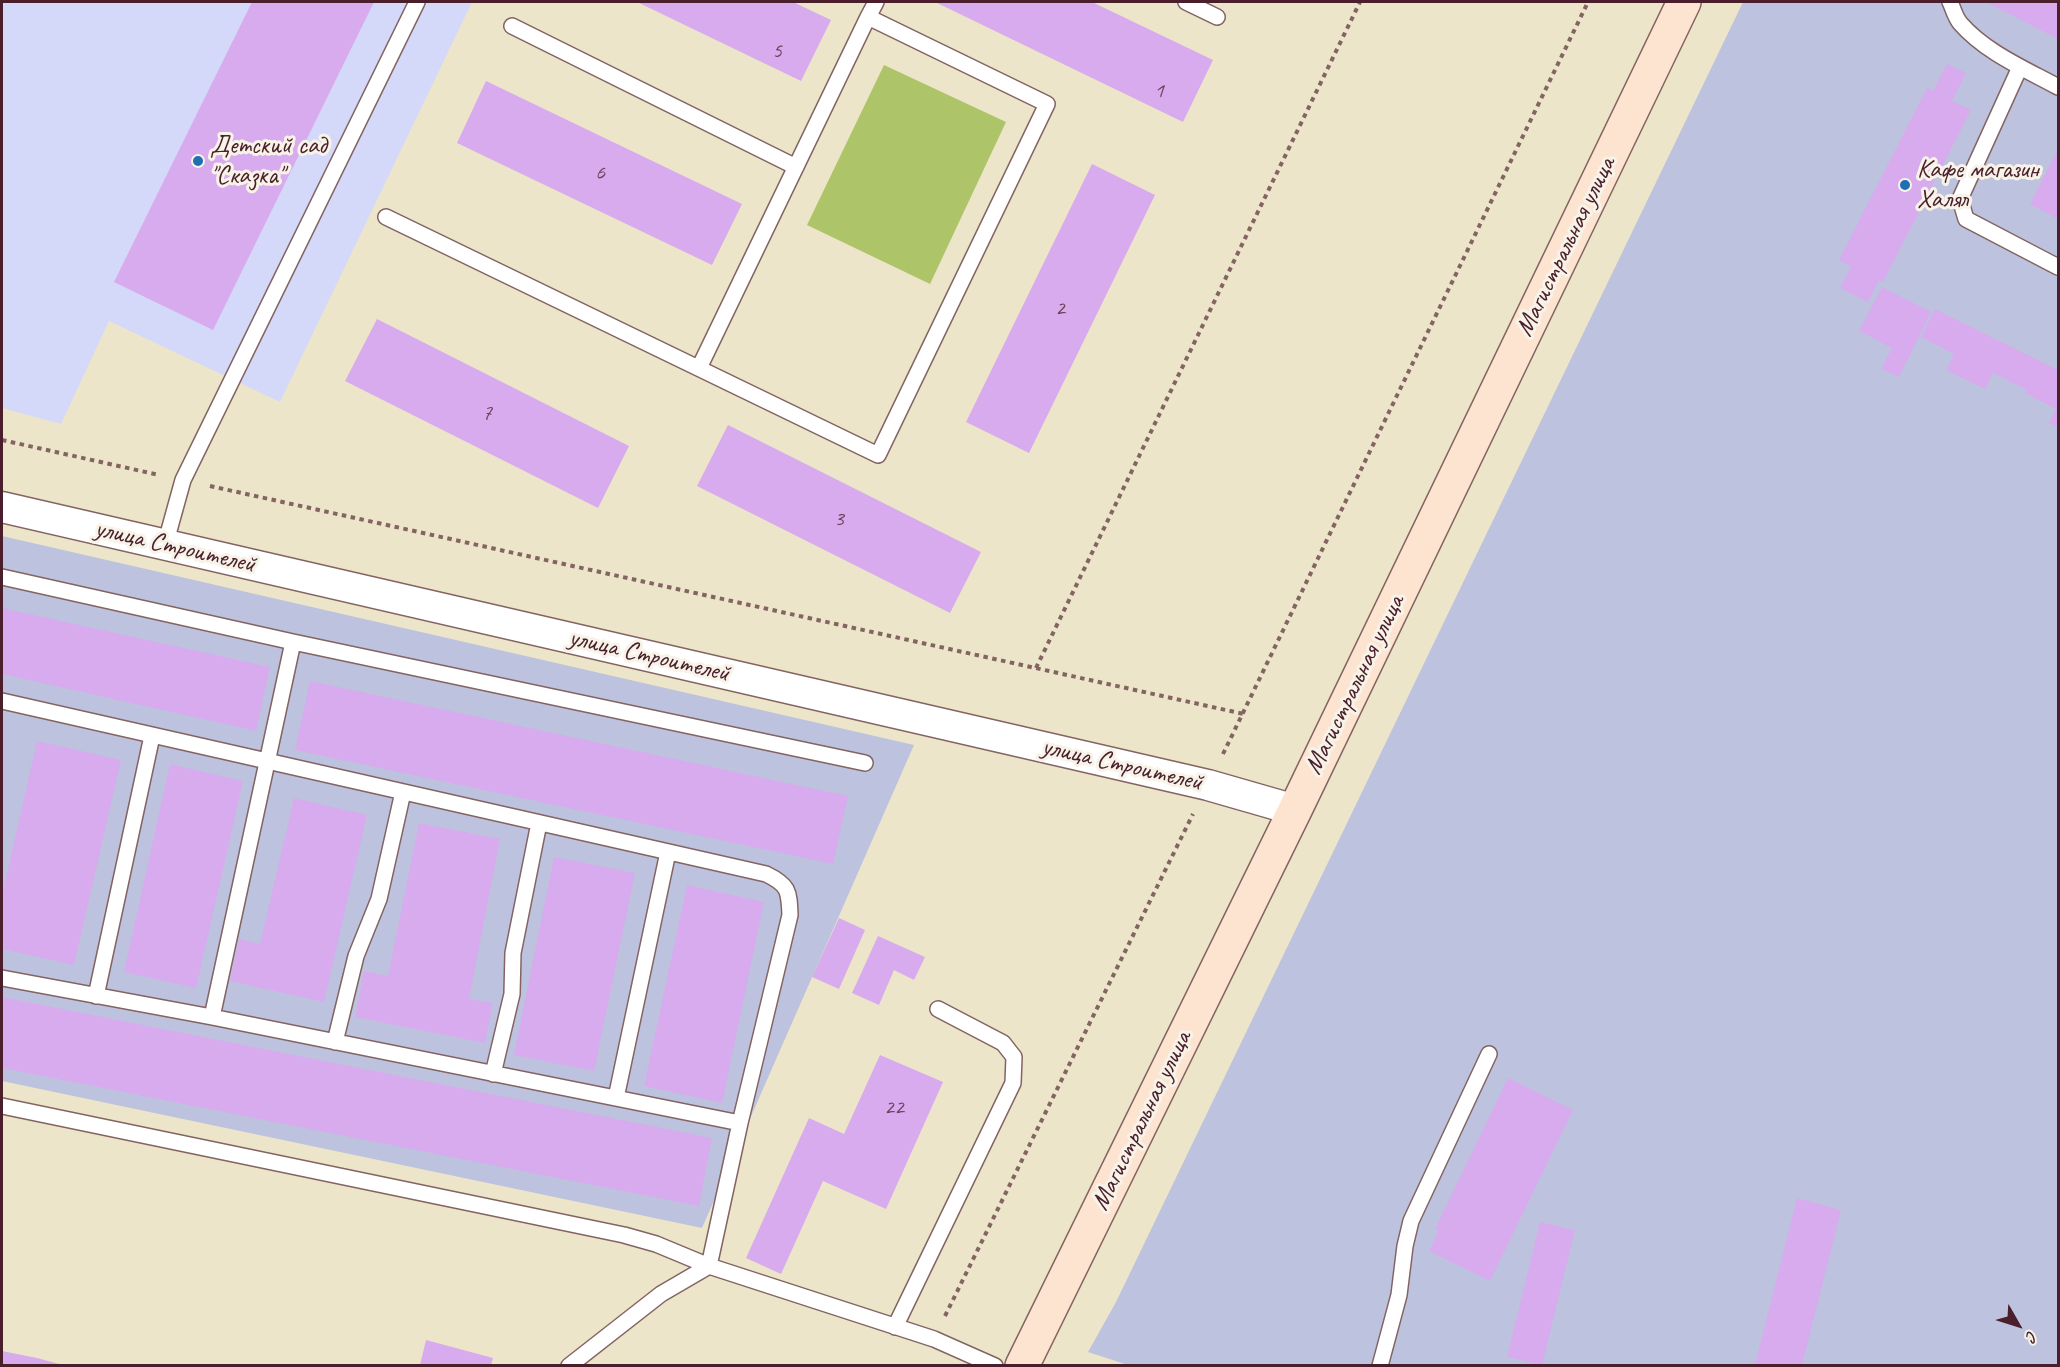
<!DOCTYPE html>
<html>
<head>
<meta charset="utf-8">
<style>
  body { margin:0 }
  #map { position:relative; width:2060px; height:1367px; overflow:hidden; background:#ede5c9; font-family:Caveat,sans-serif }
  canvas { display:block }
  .frame { position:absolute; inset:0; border:3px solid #4a1f2b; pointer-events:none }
  .north { position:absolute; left:1988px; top:1295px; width:60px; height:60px; -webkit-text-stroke:4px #f7f3e8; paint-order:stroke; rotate:129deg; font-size:16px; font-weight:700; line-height:24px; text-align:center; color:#4a1f2b }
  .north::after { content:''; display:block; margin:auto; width:21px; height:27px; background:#4a1f2b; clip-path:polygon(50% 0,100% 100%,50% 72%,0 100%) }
</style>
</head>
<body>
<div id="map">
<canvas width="2060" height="1367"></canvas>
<div class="frame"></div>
<div class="north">С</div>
</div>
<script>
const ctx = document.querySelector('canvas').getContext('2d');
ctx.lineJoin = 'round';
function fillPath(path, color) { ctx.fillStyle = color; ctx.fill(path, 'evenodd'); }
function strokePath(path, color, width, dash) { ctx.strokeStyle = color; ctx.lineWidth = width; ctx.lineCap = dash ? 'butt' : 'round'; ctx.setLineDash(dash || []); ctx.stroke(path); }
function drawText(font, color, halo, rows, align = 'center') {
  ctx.font = font + ' Caveat,sans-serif'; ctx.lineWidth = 6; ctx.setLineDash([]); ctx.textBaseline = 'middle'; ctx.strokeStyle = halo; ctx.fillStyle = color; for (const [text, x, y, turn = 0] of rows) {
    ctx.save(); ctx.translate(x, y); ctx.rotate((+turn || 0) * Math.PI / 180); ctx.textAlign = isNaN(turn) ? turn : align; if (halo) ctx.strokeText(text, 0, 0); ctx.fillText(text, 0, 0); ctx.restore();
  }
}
const built = new Path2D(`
  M2,2h470l-192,400 -171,-81 -48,103 -59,-16z`);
const industrial = new Path2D(`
  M1743,2h315v1363l-927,1 -43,-14 28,-50z
  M2,536l912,209 -212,483 -700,-147z`);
const green = new Path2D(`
  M884,65l122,57 -76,162 -123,-59z`);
const building = new Path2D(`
  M252,2h122l-161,328 -99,-48z
  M637,2h156l38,18 -30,61z
  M935,2h157l121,58 -30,62z
  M1986,2h72v37z
  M1947,64l19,9 -14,28 19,9 -88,172 -4,-2 -11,22 -28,-14 11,-22 -12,-6 88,-172 6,3z
  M486,81l256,123 -30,61 -255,-122z
  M2058,149v70l-28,-15z
  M1092,164l63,31 -126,258 -63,-31z
  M1882,287l49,25 -32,65 -18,-8 11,-21 -33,-17z
  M1935,309l123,61v57l-9,-4 7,-14 -31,-16 2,-3 -34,-17 -8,16 -39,-19 8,-16 -33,-17z
  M377,319l252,127 -31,62 -253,-127z
  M728,425l253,127 -31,61 -253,-127z
  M2,608l268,59 -14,64 -254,-57z
  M310,681l538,115 -15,68 -538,-114z
  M37,741l84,19 -47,205 -72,-16v-53z
  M170,764l73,17 -47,207 -72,-16z
  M294,798l73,17 -43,187 -94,-21 9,-42 21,5z
  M419,823l81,16 -31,160 24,4 -8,40 -130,-26 9,-46 24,5z
  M554,857l81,16 -41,198 -80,-16z
  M687,885l77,17 -42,201 -78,-17z
  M839,918l26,12 -26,59 -27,-12z
  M878,936l47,21 -11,23 -20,-10 -15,35 -27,-12z
  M2,997l710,141 -13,68 -697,-138z
  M880,1055l63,27 -57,127 -63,-28 -42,93 -35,-16 63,-140 35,16z
  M1508,1078l65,32 -83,171 -61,-30 10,-21 -4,-1z
  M1797,1198l44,12 -39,155h-47z
  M1540,1222l35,8 -33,135 -35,-8z
  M426,1340l67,18 -2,7h-71z
  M2,1351l35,7 26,7h-61z`);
const path = new Path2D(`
  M2,440l157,35
  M210,486l1034,228
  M1036,668l324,-666
  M1223,754l365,-752
  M945,1316l248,-502`);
const service = new Path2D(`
  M1186,2l31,15
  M1950,2c3,6 5,15 10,21 25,29 65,46 98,64
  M512,26l284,141
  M2020,67l-60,132 6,20 92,48
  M386,217l492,238 169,-351 -179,-87 8,-15
  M699,368l169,-351
  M165,545l18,-65 234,-478
  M2,577l291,65 572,121
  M2,701l764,173c23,11 23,17 24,41l-50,208 -31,143 -53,-22 -32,-9 -622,-129
  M2,978l210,39 528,106
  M96,996l56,-260
  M212,1017l81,-375
  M335,1042l21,-86 23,-57 24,-107
  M493,1074l19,-80 1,-41 26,-130
  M616,1098l52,-246
  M895,1327l118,-244 1,-26 -11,-14 -65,-34
  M569,1366l92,-72 48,-28 225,73 61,27
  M1380,1366l19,-71 6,-49 6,-25 78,-167`);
const minor = new Path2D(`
  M2,507l1206,278 87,25`);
const secondary = new Path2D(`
  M1022,1366l273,-556 389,-808`);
const markers = [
  [198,161,6,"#1f6fb2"],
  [1905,185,6,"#1f6fb2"]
];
const numberNames = [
  ["5",777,51],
  ["1",1159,91],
  ["6",600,173],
  ["2",1060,309],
  ["7",487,413],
  ["3",839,519],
  ["22",894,1108]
];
const poiNames = [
  ["Детский сад",210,146],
  ["\"Сказка\"",210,176],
  ["Кафе магазин",1917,170],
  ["Халял",1917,200]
];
const streetNames = [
  ["Магистральная улица",1566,247,-64],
  ["улица Строителей",175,547,13],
  ["улица Строителей",649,656,13],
  ["Магистральная улица",1355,685,-64],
  ["улица Строителей",1122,765,13],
  ["Магистральная улица",1142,1121,-64]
];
fillPath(built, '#d4d8f9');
fillPath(industrial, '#bdc3de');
fillPath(green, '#aec469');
fillPath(building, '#d7abed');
strokePath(service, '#836462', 18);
strokePath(minor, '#836462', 33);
strokePath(secondary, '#836462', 36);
strokePath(path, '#836462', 4, [4.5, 4.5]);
strokePath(service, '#fff', 15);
strokePath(minor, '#fff', 30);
strokePath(secondary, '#fde4d0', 33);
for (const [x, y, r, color] of markers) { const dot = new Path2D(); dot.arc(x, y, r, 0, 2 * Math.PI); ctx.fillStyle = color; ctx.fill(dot); strokePath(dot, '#f7f3e8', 2); }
drawText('22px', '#6d425c', null, numberNames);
drawText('26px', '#4a1f2b', '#f7f3e8', poiNames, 'left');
drawText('26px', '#4a1f2b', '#f7f3e8', streetNames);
</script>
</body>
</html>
